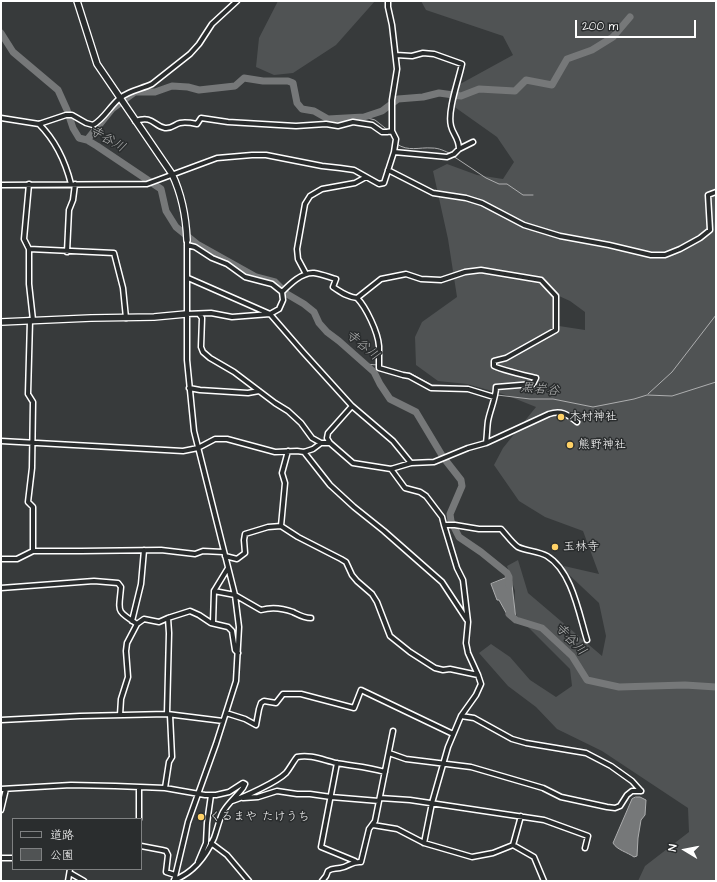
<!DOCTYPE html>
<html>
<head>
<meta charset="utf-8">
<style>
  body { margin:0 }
  #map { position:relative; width:717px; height:882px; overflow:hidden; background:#373a3b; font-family:"Architects Daughter","Klee One",sans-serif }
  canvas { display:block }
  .frame { position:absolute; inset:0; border:2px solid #fff; pointer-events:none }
  .legend { position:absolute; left:12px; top:818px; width:130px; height:52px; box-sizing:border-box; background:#2a2d2e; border:1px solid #7f8182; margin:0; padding:5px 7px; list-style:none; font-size:12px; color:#fff }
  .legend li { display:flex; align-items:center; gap:8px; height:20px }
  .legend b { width:20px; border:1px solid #7f8182 }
  .north { position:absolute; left:665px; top:830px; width:40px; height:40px; -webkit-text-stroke:3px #2a2d2e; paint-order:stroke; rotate:280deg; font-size:11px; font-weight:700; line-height:16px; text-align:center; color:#fff }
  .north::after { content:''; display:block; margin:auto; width:14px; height:18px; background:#fff; clip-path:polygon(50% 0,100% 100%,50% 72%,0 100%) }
  .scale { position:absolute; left:575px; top:20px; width:121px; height:18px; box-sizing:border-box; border:2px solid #fff; border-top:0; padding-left:5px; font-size:12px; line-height:14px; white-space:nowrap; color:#fff; -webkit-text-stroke:3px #2a2d2e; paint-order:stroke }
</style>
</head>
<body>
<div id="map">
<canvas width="717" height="882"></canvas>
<div class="frame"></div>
<ul class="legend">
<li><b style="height:5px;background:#2a2d2e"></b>道路</li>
<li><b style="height:11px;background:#505354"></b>公園</li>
</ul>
<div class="north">N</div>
<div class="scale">200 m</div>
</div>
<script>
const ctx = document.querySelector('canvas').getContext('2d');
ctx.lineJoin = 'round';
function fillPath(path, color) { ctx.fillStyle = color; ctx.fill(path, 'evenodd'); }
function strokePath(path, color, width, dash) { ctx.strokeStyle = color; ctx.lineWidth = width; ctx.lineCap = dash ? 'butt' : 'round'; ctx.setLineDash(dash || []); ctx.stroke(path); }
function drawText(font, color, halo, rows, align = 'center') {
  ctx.font = font + ' "Architects Daughter","Klee One",sans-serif'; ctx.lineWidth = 3; ctx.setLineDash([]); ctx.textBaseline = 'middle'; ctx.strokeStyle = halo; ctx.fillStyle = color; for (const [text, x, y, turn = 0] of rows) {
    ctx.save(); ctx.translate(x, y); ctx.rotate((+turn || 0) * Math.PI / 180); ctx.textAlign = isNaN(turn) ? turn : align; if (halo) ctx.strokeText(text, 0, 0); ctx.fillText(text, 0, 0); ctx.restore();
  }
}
const green = new Path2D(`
  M278,1h97l-39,44 -43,28 -19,2 -18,-8 3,-29z
  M421,1h295v880h-78l7,-15 44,-34 -1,-24 -86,-57 -45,-22 -21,-22 -28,-21 -29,-33 12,-9 19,13 20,23 26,17 16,-11 -2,-17 -53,-53 -3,-8 1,-17 -8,-25 11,-6 10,33 74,63 4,-20 -7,-33 -34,-32 -1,-5 35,8 -16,-43 -38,-14 -26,-16 -25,-36 9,-17 33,-41 -30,-12 -39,-11 -29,-3 -22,-16 -1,-28 7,-15 35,-25 -9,-58 -15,-68 14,-7 30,11 26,4 11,-17 -17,-25 -48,-34 2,-14 62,-34 -10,-19 -77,-26zM559,296l11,5 15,11v18l-26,-4z`);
const water = new Path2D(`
  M511,576l5,44 -7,-2 -10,-18h-2l-6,-16z
  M636,797h4l6,3 -1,15 -4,5 -3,18 -1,18 -3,1c-7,-5 -17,-7 -21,-14l19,-44z`);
const stream = new Path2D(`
  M364,117l11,3 14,11
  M391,134l3,6
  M397,144c11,8 22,3 35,4 7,0 13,3 19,6
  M453,156l33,22 13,6h8l16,11h10
  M364,364l14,1
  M381,366l22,7h7l22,12 36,2 26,7
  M648,394l24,-22 44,-57
  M497,395l33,4h23l40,8 41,-8 13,-4 25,1 44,-14`);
const river = new Path2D(`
  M1,33l12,19 45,38 9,20 6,18 6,10 8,2 10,6 64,43 5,22 10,16 21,17 59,33 19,5 12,12 17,10 10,8 5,11 8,9 12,9 35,31 6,12 10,15 26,13 27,45 18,23 1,6 -12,28 1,7 8,16 22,15 26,21 2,4v8
  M87,140l25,-31 23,-17h20l17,-6 16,1 11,3 36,-4 9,-8 19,3h25l5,2 4,20 5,6 12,2 14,8 36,-2 18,-6 16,-12 25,-2 16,-4 22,3 18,-7 36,2 11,-11 26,5 15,-26 25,-9 21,-13 17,-20
  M509,614l7,6 26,8 30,28 15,24 32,7 66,-2 31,2`);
const street = new Path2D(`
  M388,1v6l4,18 5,44 -5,31v31l4,8 -2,13
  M396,55l16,1 11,-3 11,1 28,10c-3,15 -15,47 -11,62 2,9 8,12 8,23
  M1,118l38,6 27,-9h6l14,8 7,2c11,-6 17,-19 27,-27 10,-8 22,-9 32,-14l38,-30 9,-10 13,-20 25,-23
  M135,121c19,-6 18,5 30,7 7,1 10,-4 15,-5 5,-1 12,0 17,1l4,-6 27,4 68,4 30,-2 12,2 15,-4 19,3 10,7h5l5,-1
  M39,124c17,17 26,36 32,60
  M388,170l45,23 33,5 16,5 42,22 36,11 49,9 42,10h14l15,-6 20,-11 10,-8 -2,-35 8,-3
  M29,184l-5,55 5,10v35l4,36
  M1,185l146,-1 70,-26 35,-3h14l56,11 18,2 14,2 25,14 5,-1 10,-31 53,5 7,-3 5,-5 14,-7
  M29,249l85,4 9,35 3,30
  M67,252l2,-42 4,-10 2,-16
  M306,274l-8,-15 -1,-10 8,-45 5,-8 12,-7 33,-6 11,-6
  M188,278l82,36 33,38 49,54 41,35 18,22
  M282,292c8,-8 20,-20 32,-19 7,1 15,4 22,6l-3,8c8,5 14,10 24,11l24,-19 25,-5 15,5 20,1 24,-8 16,-2 60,10 15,16v34l-50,28 -12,3v5c4,3 34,10 42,12l-3,6 -37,3c0,11 -6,23 -8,34 -1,7 -1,15 -2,22
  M357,298c9,9 21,34 22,48 0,7 0,14 0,22l24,7 6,1 22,12 37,1 26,8
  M186,314l25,-1 21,4 38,-3 9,-5 4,-9 -1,-8 -10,-8 -27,-7 -18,-13 -15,-6 -17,-11 -8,-2
  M199,314l3,4 -1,29 2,5 7,6 24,14 41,31 13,8 13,12 11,15 9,5h9l23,20 38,6 20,-6 23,-1 34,-14 18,-5 63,-29c12,-4 18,0 28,8
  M30,320l-2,74 5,8 -1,66 -4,34 5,5v44
  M189,388l11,2 48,3 11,-2
  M1,441l182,10 15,-3 17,-9h12l48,13 22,-1 7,1 9,-3 8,-6
  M330,443l-3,-5 1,-5 24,-27
  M304,452l26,33 24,22 30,24 58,51 25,38
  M391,469l14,19 15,4 6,4 16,21 2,8 13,43 6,12 5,42 -2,21 2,10 10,22 3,9 -5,11 -15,21 -13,31 -16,56 -8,40
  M444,525h11l24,4h22c5,5 11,14 17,18 8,4 20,4 29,9 25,15 32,58 40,84
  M281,526l4,-43 -3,-10 6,-22
  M225,556l12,3 8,-6 -1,-13 1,-6 23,-7 13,-1 17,11 43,22 5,3 6,13 5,6 15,13 5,8 13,34 20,16 25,16 8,2 7,-1 28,6
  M1,559h16l16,-8h48l80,-1 34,4 8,-3 20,1
  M1,588l93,-7 24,2 3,4c-2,25 -6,23 16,37l7,-5 15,3 9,-4 1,15 -2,81
  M214,591l21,4 26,15c10,-3 21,-2 32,2 6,3 11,6 18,6
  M168,618l22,-7 9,4 12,8 17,4 4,4 3,19 3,3
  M132,621l9,-37 3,-34
  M213,623l1,-32 14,-23
  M226,713l19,6 11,6 3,-16 2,-6 3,-2 12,2 7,-9h18l53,14 7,-18 92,44
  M120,715l1,-16 7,-22 -2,-26 1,-8 10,-19
  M461,716l13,2 38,21 14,4 60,10 25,13 21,15 9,10
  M1,720l79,-4 87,-2 56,7
  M389,753l17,6 65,8 72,21 18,9 46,10 8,1 5,-2 7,-11 5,-4h9
  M337,763l-16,84 34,14
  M139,787v32
  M165,788l4,-26 3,-5 -2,-42
  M1,789l70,-4 44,1 50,2 40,7h11l13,-3 14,-9 2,1 -2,4c-6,8 -15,15 -20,24 -4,8 -6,18 -9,26 -8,18 -21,35 -40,42
  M243,798l15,-1 19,-6 20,3h13l21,3 48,4
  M380,798l30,2 134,20 44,16 -3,12
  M232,801c12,-4 45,-19 54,-28 4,-5 7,-11 11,-16 13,-3 26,3 39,6 17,3 33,4 49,9
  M1,810l5,-21
  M373,825l24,4 27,14 48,14 21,-4 20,-8 21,12 10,24
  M211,843l16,12 22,26
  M513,845l8,-29
  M141,846l21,4 4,1 2,4 -2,17 9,3
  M1,858h12
  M198,862l8,-19 1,-20 4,-28
  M70,873l14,8
  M68,881l2,-12
  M174,881l14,-59 28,-78 20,-63 3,-54 -4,-32 -41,-164 -7,-71v-120
  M322,881l4,-5 2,-5c4,-3 7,-2 12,-3 9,-1 11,-7 21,-6l8,-33 6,-8 18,-90`);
const secondary = new Path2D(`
  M77,1l20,63 75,110c10,21 14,42 15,66
  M1,322l90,-4 63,-1 32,-3`);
const markers = [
  [561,417,4,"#ffd166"],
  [570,445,4,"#ffd166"],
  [555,547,4,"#ffd166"],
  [201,817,4,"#ffd166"]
];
const poiNames = [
  ["木村神社",569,417],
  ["熊野神社",578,445],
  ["玉林寺",563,547],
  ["くるまや たけうち",209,817]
];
const waterNames = [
  ["寺谷川",107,140,30],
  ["寺谷川",362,346,40],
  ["黒岩谷",540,390,6],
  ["寺谷川",570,640,47]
];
fillPath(green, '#505354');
fillPath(water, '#767879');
strokePath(water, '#adaeaf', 1);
strokePath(stream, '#adaeaf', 1);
strokePath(river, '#767879', 7);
strokePath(street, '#fff', 7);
strokePath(secondary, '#fff', 8);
strokePath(street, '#2a2d2e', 4);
strokePath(secondary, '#2a2d2e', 5.5);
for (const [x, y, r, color] of markers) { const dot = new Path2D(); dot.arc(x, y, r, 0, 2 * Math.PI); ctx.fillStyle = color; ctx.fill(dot); strokePath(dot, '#2a2d2e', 1.5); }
drawText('12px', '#fff', '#2a2d2e', poiNames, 'left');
drawText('italic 13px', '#b4b5b5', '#2a2d2e', waterNames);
</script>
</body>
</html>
